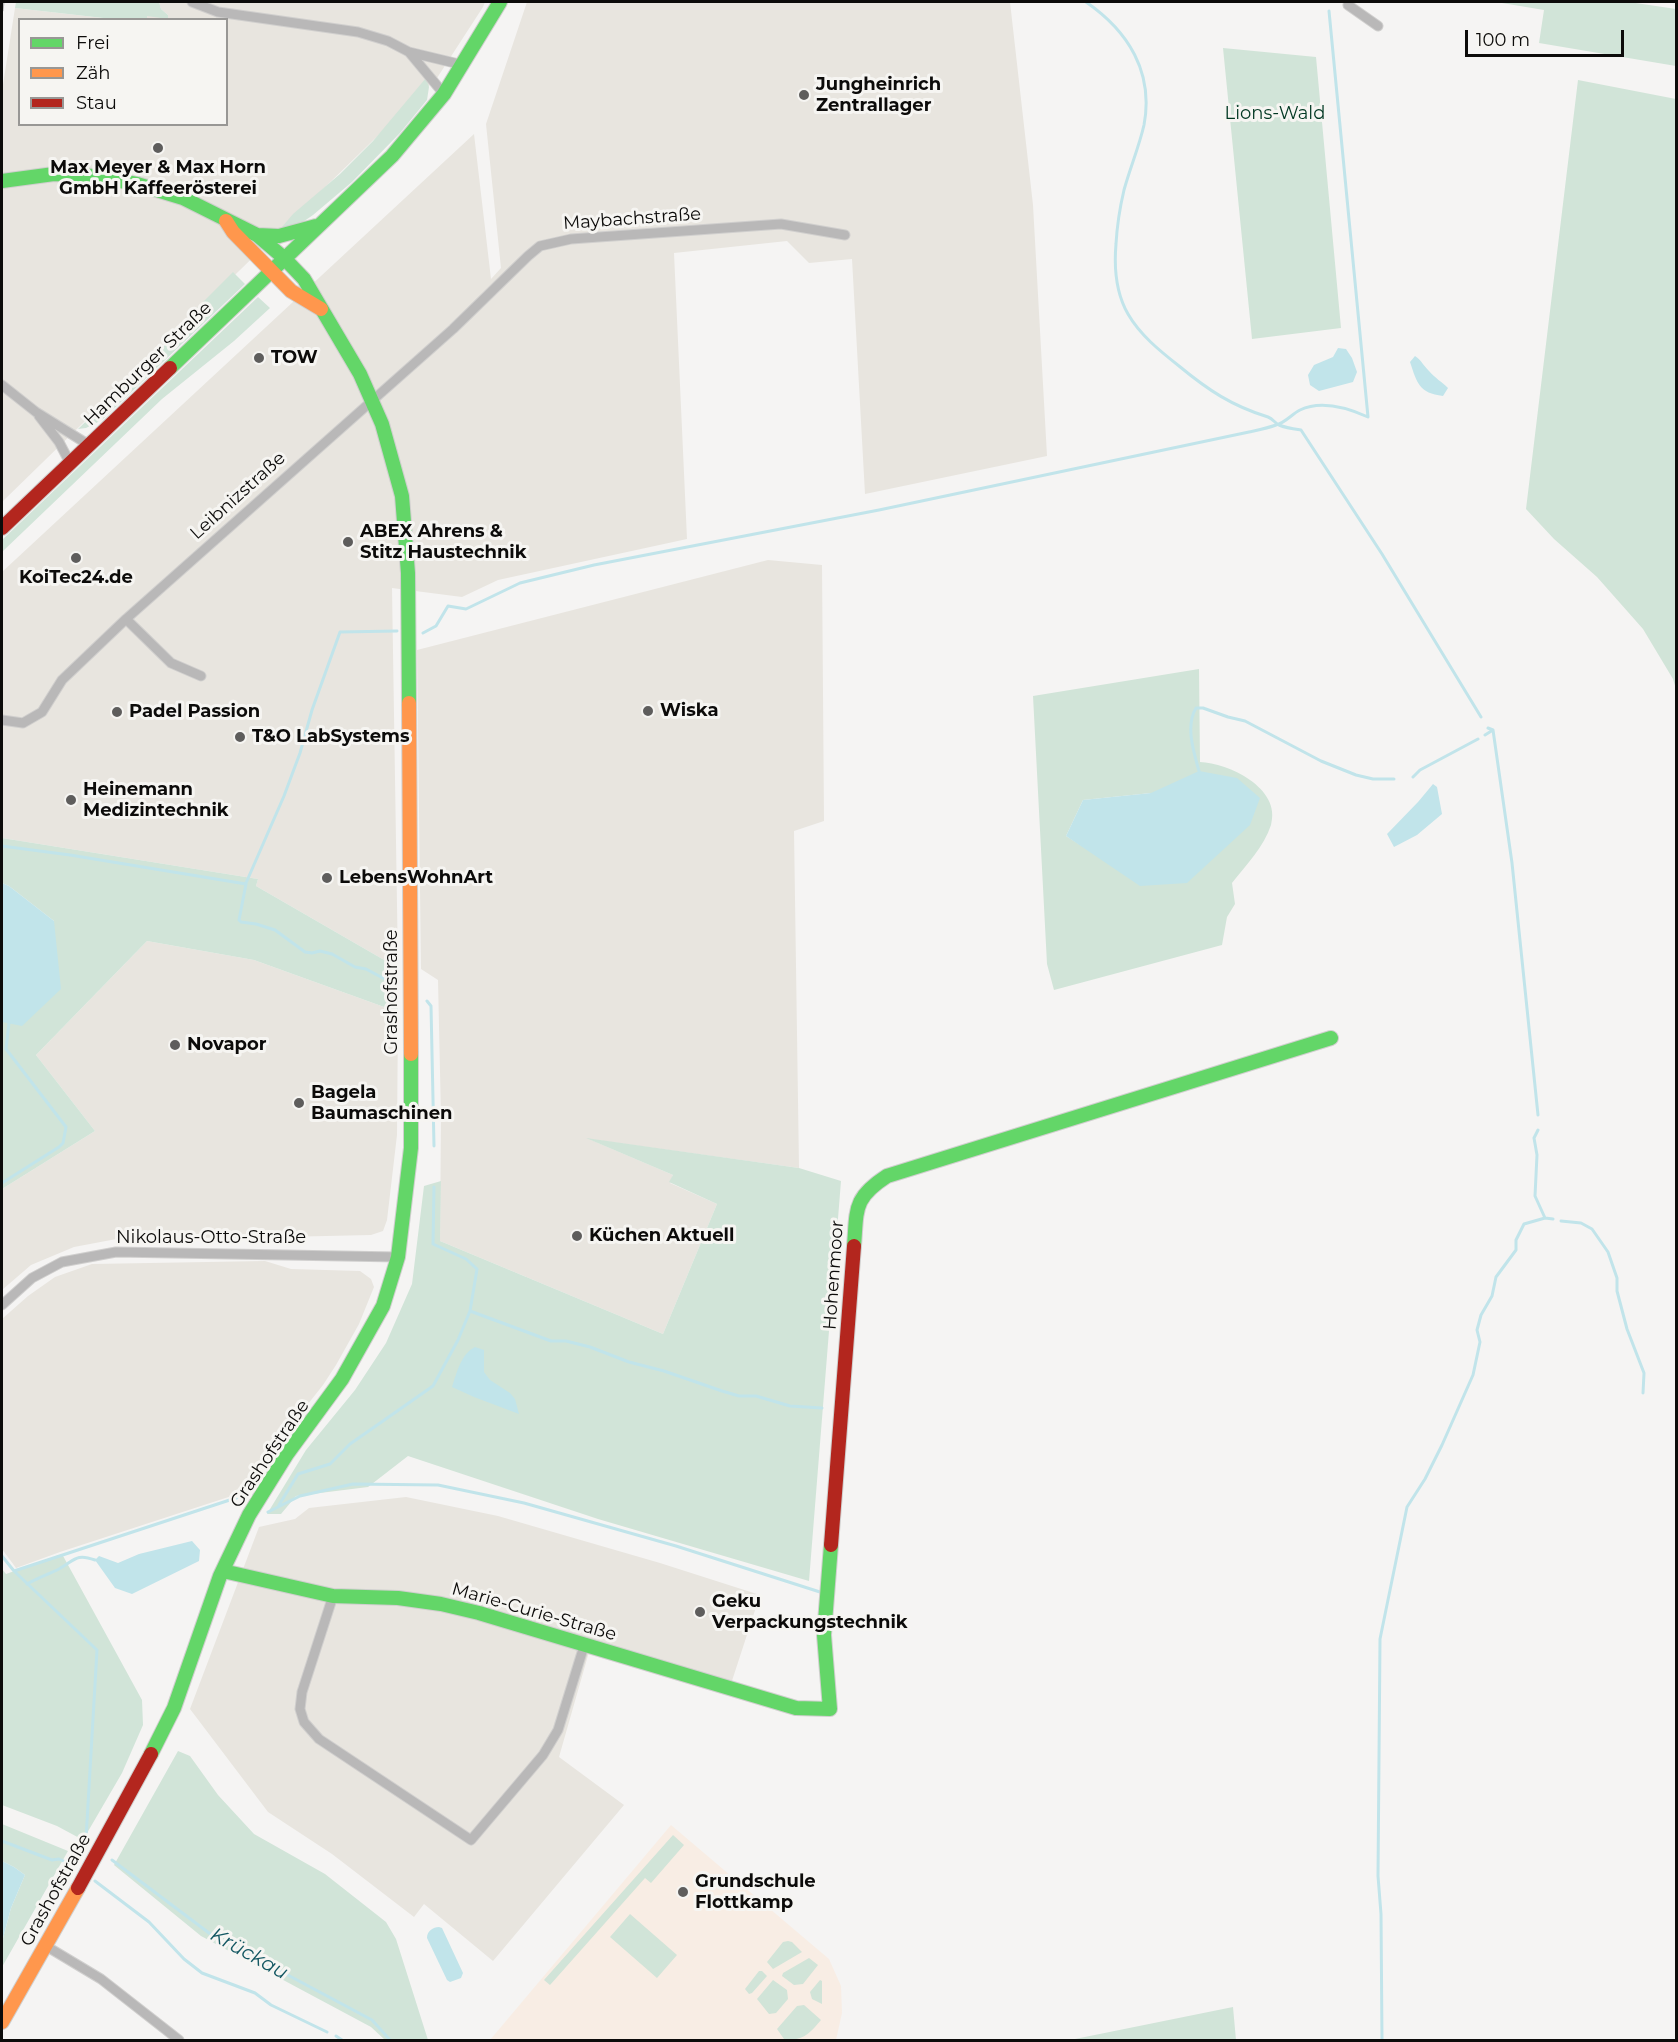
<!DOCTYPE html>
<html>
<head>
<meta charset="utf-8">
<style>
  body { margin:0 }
  #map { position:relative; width:1678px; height:2042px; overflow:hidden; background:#f5f4f3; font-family:Montserrat,sans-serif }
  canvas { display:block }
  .frame { position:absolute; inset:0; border:3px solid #0c0b0a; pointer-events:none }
  .legend { position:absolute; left:18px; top:18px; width:210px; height:108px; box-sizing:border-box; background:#f6f5f2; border:2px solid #989795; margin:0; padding:8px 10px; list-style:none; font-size:18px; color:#0c0b0a }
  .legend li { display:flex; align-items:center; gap:12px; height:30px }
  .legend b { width:30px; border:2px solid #989795 }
  .scale { position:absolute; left:1465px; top:30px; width:159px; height:27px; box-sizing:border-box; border:3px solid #0c0b0a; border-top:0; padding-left:8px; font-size:18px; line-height:21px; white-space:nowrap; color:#0c0b0a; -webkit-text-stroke:4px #f6f5f2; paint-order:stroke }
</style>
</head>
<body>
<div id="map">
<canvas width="1678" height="2042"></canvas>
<div class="frame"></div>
<ul class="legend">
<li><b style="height:8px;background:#63d668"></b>Frei</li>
<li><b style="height:8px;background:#ff974d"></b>Zäh</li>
<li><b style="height:8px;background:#b3261e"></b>Stau</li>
</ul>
<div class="scale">100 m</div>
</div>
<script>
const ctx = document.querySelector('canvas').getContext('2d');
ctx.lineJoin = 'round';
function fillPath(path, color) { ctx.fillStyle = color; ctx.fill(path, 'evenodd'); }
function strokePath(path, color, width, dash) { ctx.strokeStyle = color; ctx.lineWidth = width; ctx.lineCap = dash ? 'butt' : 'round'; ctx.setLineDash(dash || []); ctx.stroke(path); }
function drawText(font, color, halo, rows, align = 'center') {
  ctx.font = font + ' Montserrat,sans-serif'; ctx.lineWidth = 6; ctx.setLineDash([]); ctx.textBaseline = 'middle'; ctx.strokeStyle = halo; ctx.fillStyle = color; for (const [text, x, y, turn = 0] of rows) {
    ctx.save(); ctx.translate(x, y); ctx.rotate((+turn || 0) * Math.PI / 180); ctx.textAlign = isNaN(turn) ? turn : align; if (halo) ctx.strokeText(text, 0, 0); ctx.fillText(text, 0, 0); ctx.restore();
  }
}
const built = new Path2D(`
  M159,2h326l-2,5 -46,71 -435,424v-411l13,-83 97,11 -92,1v104h206v-104l-79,-1v-3l21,-1 -7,-6z
  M527,2h483l23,203 14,251 -182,38 -13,-235 -43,4 -22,-22 -113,12 13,286 -189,41 -36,17 -70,-9 6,380 -142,-82 2,-7 -256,-41v-266l472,-438 17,145 10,-11 -15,-144z
  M768,560l54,5 2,256 -30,10 5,337 -210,-29 84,36 -3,8 47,21 -54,130 -223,-93 1,-124 -3,-137 -17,-11 -4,-319z
  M147,941l107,19 144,52 -1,123 -10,85 -4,11 -12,4 -135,3 -109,-1 -53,10 -43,18 -29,25v-101l93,-58 -59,-76z
  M265,1261l26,8 69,2 11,8 3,8 -15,37 -23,41 -13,20 -49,62v8l-24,35 -190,62 -44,16 -14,-19v-230l26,-23 27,-19 37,-13z
  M406,1497l92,19 162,47 100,32 -32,98 -139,-41 -30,105 65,48 -131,156 -69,-57 -10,13 -82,-63 -64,-42 -78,-103 69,-182 36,-8 14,-11z`);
const education = new Path2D(`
  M671,1825l158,134 12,27 1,27 -6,27h-346z`);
const green = new Path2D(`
  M16,2h143l2,7 7,6v4l-21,-3v3h-35l-97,-11z
  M1496,2h133l47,7v57l-137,-23 5,-33z
  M1223,48l93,9 25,271 -89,11z
  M426,78l3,9 -2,13 -27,33 -48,49 -39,33 -16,11 -20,7 16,-19 47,-40 33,-33z
  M1578,80l98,19v590l-3,-10 -30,-50 -46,-52 -43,-38 -28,-30z
  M233,272l12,12 -143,136 -16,8 -8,1 87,-84 27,-32z
  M258,297l12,11 -36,33 -72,58 -160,153v-12z
  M1199,669l1,93c28,1 82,26 71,63 -7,22 -25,40 -39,58l3,21 -8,13 -5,28 -168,45 -7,-26 -14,-268zM1151,793l-53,63 -32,-20 17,-36z
  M2,838l256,41 -2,7 142,82v44l-144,-52 -107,-19 -111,114 59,76 -93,58v-167l52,-101 -45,-35 -7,-3z
  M586,1138l213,30 42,13 -32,400 -211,-62 -190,-63 -40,31 -72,9 -15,18h-14l39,-64 49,-60 31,-47 26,-59 12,-98 17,-5 -1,60 223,93 54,-130 -48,-22 4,-7z
  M62,1554l80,146 1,25 -21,48 -39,67 -26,-14 -55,-21v-236l4,5z
  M178,1751l12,5 28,39 36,39 71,40 61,48 10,17 32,101h-43l-14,-13 -170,-91 -87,-71z
  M2,1824l66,27 -66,116v-25l9,-34 14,-33 -11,-8 -12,-6z
  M673,1835l11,10 -33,38 -6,-5 -95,107 -6,-5z
  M630,1914l47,41 -20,23 -47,-41z
  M788,1941l4,1 10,10 -29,17 -6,-7 16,-20z
  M809,1958l9,7 -15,19 -9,1 -12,-9 1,-3z
  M759,1971h3l5,5 -15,17 -3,1 -4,-5z
  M773,1980l14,10 1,9 -12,14 -7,1 -12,-15z
  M820,1980l2,1v23l-10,-5 -2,-7z
  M804,2005l17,15c-10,12 -18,22 -37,19l-7,-10 20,-23z
  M1233,2007l3,33h-166z`);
const water = new Path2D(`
  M1338,348l8,1 6,9 5,14 -4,10 -34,9 -9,-6 -2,-10 6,-10 19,-8z
  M1415,356c7,5 8,9 14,15 6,7 13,11 19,17l-5,8c-24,-3 -26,-13 -33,-34z
  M1199,771l38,7 23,20 -10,27 -63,58 -47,3 -74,-50 17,-36 68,-7z
  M1433,784l4,3 5,27 -25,21 -23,12 -7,-13 31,-32z
  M2,883l7,3 45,35 7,68 -39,37 -20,-4z
  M475,1347l9,3v22l6,8 20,13 5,6 4,15 -45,-17 -22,-10c5,-15 9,-33 23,-40z
  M192,1541l8,9 -1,11 -67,33 -17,-6 -20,-28 4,-4 19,7 21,-9z
  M2,1861l12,6 11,8 -14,33 -9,34z
  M439,1927l3,1 21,45 -2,5 -11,4 -3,-2 -20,-42c0,-7 6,-11 12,-11z`);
const stream = new Path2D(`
  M1086,2c42,29 68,70 58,123 -5,22 -14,43 -20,65 -4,17 -7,36 -8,54 -2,23 0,49 12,70 12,21 32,37 51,52 29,24 53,40 89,51 5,2 7,6 11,8 7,3 15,4 22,5l81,124 99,163
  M423,633l13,-7 12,-20 18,3 54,-26 74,-18 285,-55 370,-78c9,-2 19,-4 27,-7 9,-2 16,-11 24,-15 21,-10 48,-2 68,7l-39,-406
  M1488,728l5,2 19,133 26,252
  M1485,735l8,-5
  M1199,771c-5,-18 -14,-45 -3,-63h7l25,9 17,4 76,40 35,14 17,4h21
  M1413,777l7,-7 58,-31
  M2,846l68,9 176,29 -7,36 2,2 15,2 19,6 30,22 7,1 8,-2 12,3 23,13 11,2 28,15
  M246,883l38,-87 16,-43 12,-43 28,-78 57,-1
  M427,1001l4,5 3,140
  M1538,1130l-4,8 3,17 -2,41 10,22
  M2,1183l57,-36 4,-4 3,-16 -60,-78 3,-26
  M1561,1221l20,2 11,6 16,23 9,26v13l10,38 17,44 -1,20
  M470,1311l81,30h15l24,6 39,15 35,9 58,20 17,5h17l34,10 32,2
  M279,1505l19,-31 32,-10 20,-20 83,-58 25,-46 12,-29 7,-42 -11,-10 -33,-15 1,-57
  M268,1512l32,-16 53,-12 85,1 86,18 152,43 144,46
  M2,1556l12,15 83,79 -11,189
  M14,1571l234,-77
  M27,1584c11,-6 22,-10 32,-15 16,-9 17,-16 36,-9
  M2,1841l50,19 7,-1 16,7
  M112,1860l97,73 163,87 18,20
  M95,1881l54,41 35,37 18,14 53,20 16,12 56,27
  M336,2036l6,4
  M1382,2040l-1,-126 -3,-38 2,-237 27,-132 18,-28 17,-34 31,-70 7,-33 -3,-12 4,-15 11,-19 4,-19 20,-27v-10l8,-16 21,-6 8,1`);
const street = new Path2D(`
  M192,2l26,10 140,20 30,9 21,11 54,13
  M1349,2l-1,3 30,21
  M409,52l35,42
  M2,385l34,27 53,33
  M39,416l20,26 11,21
  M126,619l45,44 30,13
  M2,720l21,3 19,-11 20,-32 64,-61 327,-290 75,-73 12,-10 31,-7 210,-15 64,11
  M2,1305l30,-27 30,-16 54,-10 282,5
  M333,1596l-31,96 -2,17 4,13 15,17 152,101 72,-85 15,-25 26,-84
  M46,1946l55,33 78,61`);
const fast = new Path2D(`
  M2,181l52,-7 40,2 43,8 46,14 74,37 27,23 20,21 56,95 22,50 20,72 6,77 1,130
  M257,235l22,1 37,-10
  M170,368l222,-212 52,-62 56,-92
  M854,1246c3,-37 -1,-48 33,-70l444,-138
  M223,1571l110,25 65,2 43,6 38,9 317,95 34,1 -6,-74 7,-90
  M151,1754l23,-46 46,-132 29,-61 38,-61 55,-75 41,-73 15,-49 13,-109v-94`);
const slow = new Path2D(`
  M226,221l7,11 58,59 30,18
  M409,703l2,351
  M2,2022l76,-134`);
const jam = new Path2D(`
  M2,528l168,-160
  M831,1545l23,-299
  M78,1888l73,-134`);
const rail = new Path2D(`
  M2,11l1,-9`);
const markers = [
  [804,95,6,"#5e5d5c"],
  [158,148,6,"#5e5d5c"],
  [259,358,6,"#5e5d5c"],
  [348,542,6,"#5e5d5c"],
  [76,558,6,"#5e5d5c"],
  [648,711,6,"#5e5d5c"],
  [117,712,6,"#5e5d5c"],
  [240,737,6,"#5e5d5c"],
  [71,800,6,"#5e5d5c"],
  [327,878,6,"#5e5d5c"],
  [175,1045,6,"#5e5d5c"],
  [299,1103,6,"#5e5d5c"],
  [577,1236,6,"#5e5d5c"],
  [700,1612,6,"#5e5d5c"],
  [683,1892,6,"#5e5d5c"]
];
const poiNames = [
  ["Jungheinrich",816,85],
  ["Zentrallager",816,106],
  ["Max Meyer & Max Horn",158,168,"center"],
  ["GmbH Kaffeerösterei",158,189,"center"],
  ["TOW",271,358],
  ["ABEX Ahrens &",360,532],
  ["Stitz Haustechnik",360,553],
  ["KoiTec24.de",76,578,"center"],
  ["Wiska",660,711],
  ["Padel Passion",129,712],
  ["T&O LabSystems",252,737],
  ["Heinemann",83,790],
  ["Medizintechnik",83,811],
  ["LebensWohnArt",339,878],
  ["Novapor",187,1045],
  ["Bagela",311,1093],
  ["Baumaschinen",311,1114],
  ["Küchen Aktuell",589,1236],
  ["Geku",712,1602],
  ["Verpackungstechnik",712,1623],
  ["Grundschule",695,1882],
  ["Flottkamp",695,1903]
];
const parkNames = [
  ["Lions-Wald",1275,114]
];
const streetNames = [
  ["Maybachstraße",632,219,-4],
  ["Hamburger Straße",148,364,-44],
  ["Leibnizstraße",238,496,-42],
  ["Grashofstraße",392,992,-90],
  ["Nikolaus-Otto-Straße",211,1238],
  ["Hohenmoor",834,1275,-86],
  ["Grashofstraße",270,1454,-56],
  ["Marie-Curie-Straße",534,1612,16],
  ["Grashofstraße",56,1890,-61]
];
const waterNames = [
  ["Krückau",249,1954,29]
];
fillPath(built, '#e8e5df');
fillPath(education, '#f8ede4');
fillPath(green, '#d1e4d8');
fillPath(water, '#c1e4ea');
strokePath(stream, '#c1e4ea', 3);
strokePath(street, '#d0cfce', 11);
strokePath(fast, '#d0cfce', 16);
strokePath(slow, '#d0cfce', 16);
strokePath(jam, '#d0cfce', 16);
strokePath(street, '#b9b8b8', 9);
strokePath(fast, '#63d668', 14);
strokePath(slow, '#ff974d', 14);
strokePath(jam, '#b3261e', 14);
strokePath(rail, '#b9b8b8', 3, [10, 10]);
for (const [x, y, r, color] of markers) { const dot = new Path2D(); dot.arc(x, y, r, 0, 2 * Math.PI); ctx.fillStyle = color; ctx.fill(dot); strokePath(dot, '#f6f5f2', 2); }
drawText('bold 18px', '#0c0b0a', '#f6f5f2', poiNames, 'left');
drawText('18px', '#013822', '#f6f5f2', parkNames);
drawText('18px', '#0c0b0a', '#f6f5f2', streetNames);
drawText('italic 20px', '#135762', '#f6f5f2', waterNames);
</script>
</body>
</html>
